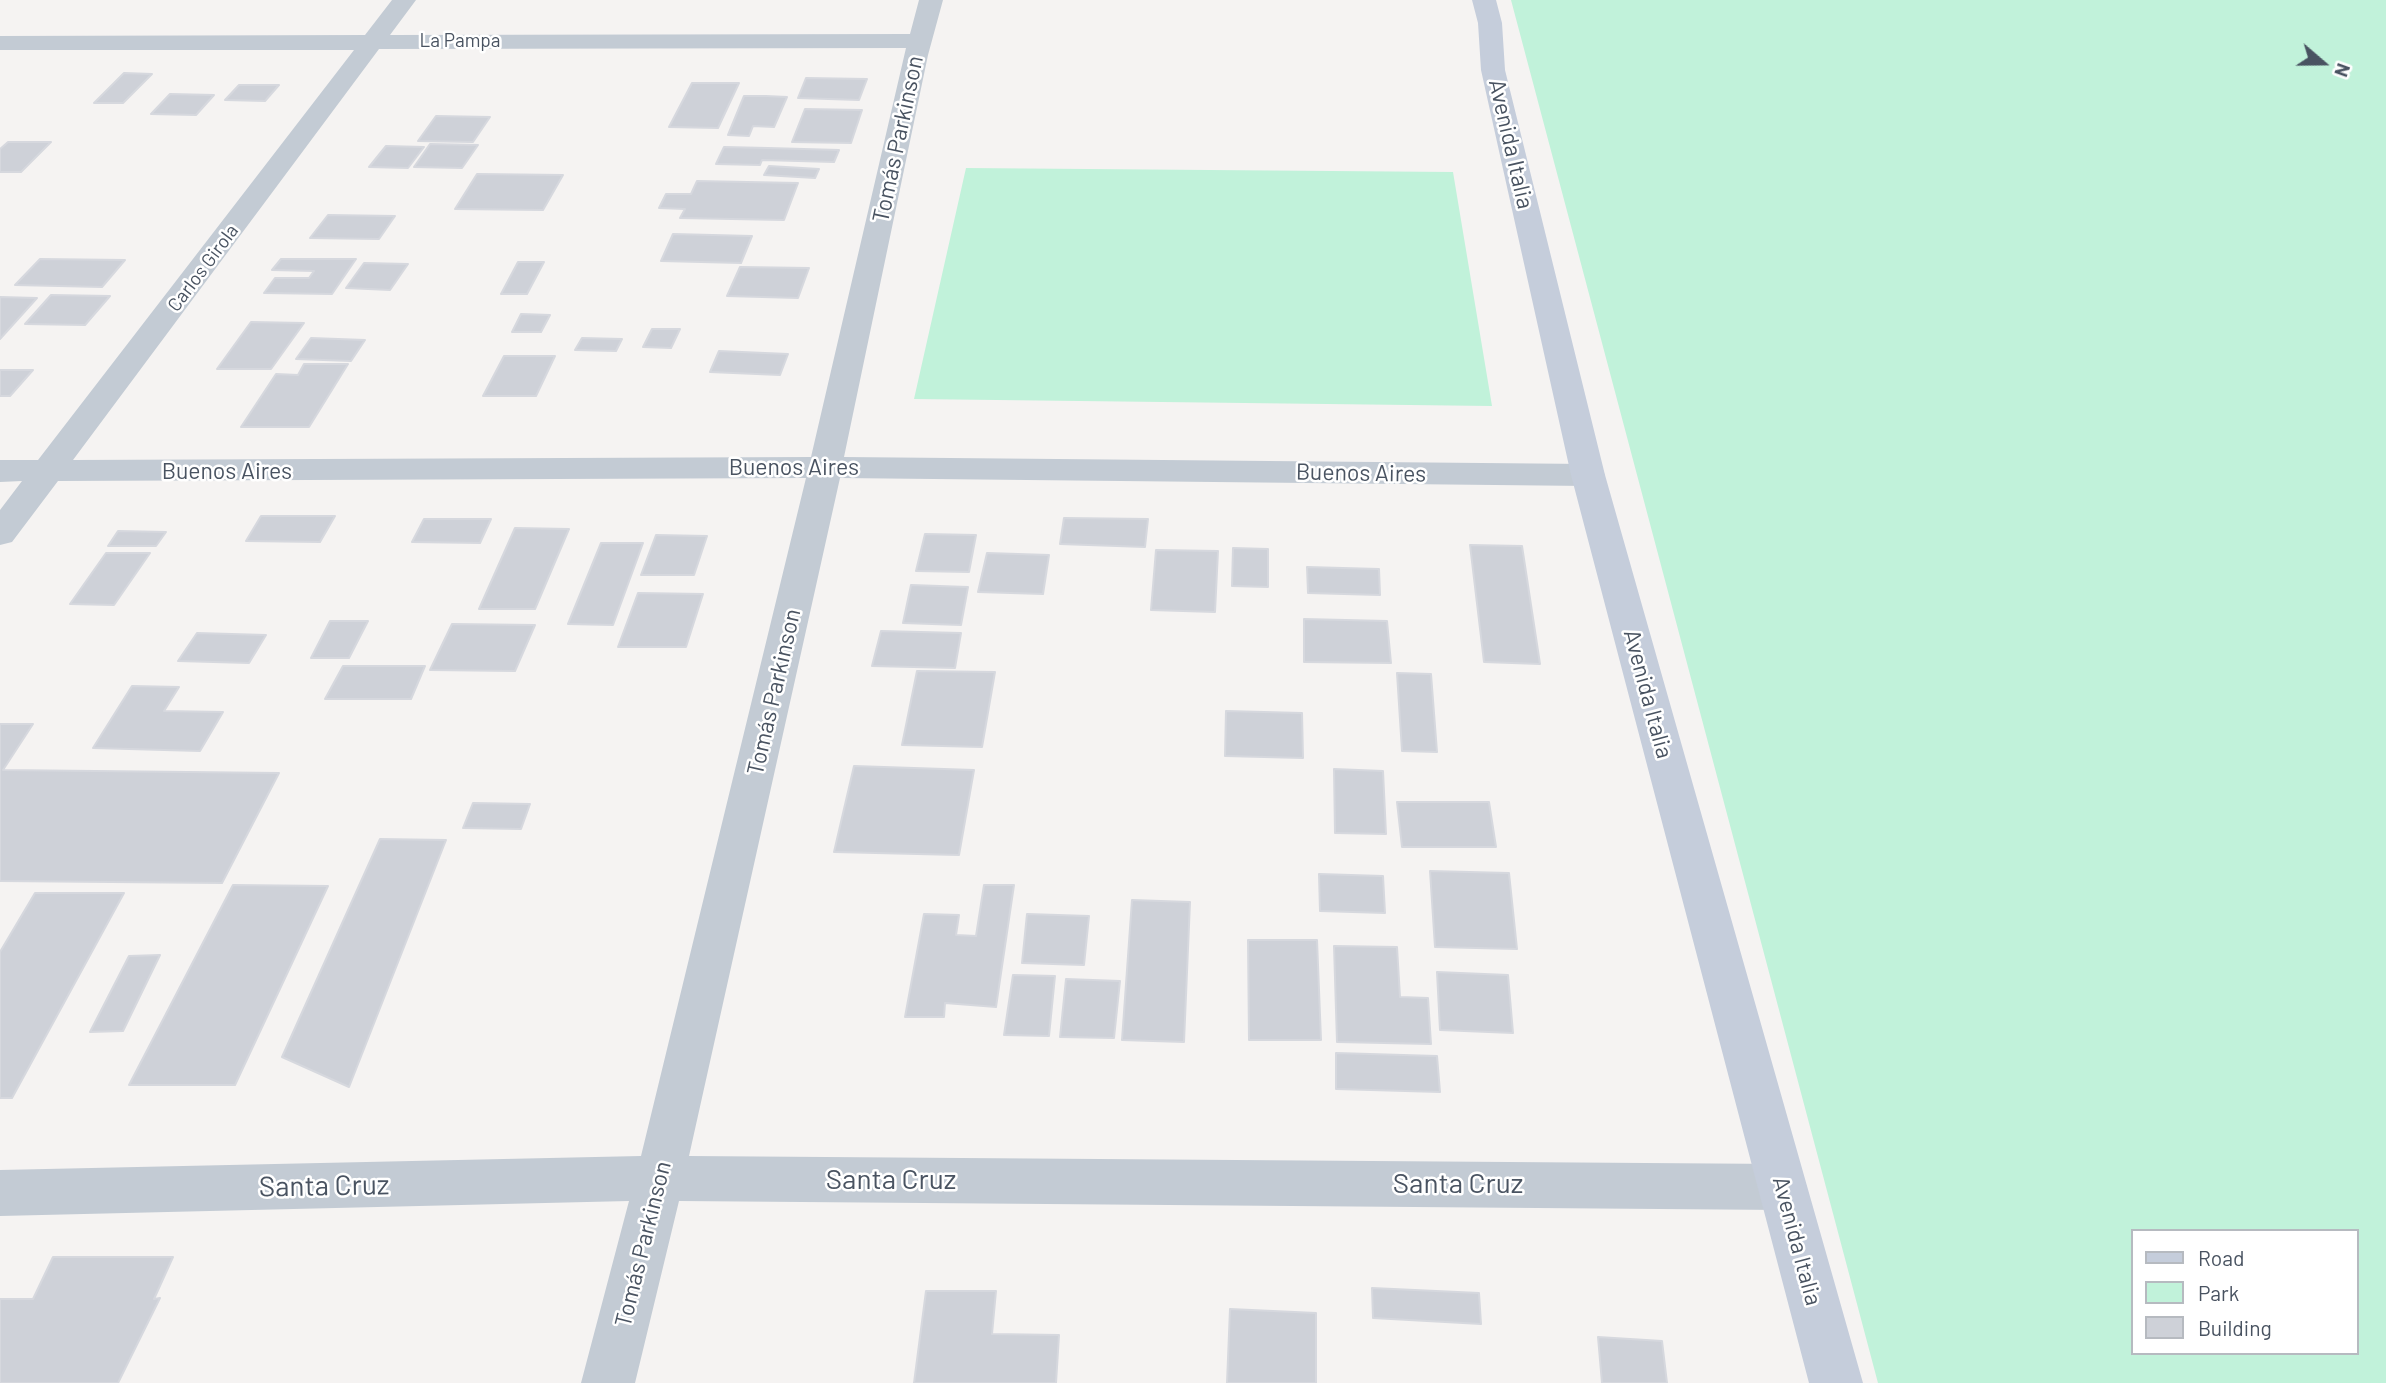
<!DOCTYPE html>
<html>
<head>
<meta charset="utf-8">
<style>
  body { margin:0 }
  #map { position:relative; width:2386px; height:1383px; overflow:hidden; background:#f5f3f2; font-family:Barlow,sans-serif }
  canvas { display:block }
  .legend { position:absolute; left:2131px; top:1229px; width:228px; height:126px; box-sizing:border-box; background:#fff; border:2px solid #b6bac0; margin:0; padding:9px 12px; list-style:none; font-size:21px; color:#495361 }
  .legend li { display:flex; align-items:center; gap:14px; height:35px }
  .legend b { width:35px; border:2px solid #b6bac0 }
  .north { position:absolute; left:2288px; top:28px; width:70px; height:70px; -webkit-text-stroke:5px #fff; paint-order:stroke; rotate:110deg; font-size:19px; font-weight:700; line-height:28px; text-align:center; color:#495361 }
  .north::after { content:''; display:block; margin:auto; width:24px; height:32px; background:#495361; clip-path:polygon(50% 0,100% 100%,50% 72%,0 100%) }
</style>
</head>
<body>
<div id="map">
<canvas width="2386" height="1383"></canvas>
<ul class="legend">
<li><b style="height:9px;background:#c5cddb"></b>Road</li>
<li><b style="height:19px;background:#c1f2da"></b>Park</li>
<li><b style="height:19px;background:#ced1d8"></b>Building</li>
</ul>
<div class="north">N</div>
</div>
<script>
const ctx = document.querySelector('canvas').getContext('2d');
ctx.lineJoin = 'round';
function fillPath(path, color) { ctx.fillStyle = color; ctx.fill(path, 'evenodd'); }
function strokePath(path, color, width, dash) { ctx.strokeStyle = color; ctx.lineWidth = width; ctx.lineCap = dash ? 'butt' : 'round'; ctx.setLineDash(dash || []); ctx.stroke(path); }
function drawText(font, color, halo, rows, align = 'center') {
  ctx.font = font + ' Barlow,sans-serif'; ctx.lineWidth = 5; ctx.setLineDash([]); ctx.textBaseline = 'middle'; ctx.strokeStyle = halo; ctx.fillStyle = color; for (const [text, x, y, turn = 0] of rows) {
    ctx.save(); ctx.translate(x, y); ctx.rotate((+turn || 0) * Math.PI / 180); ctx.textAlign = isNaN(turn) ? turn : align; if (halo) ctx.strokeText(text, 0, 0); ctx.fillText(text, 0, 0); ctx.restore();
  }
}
const green = new Path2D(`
  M1511,0h875v1383h-508zM2132,1231h224v122h-224z
  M966,168l487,4 39,234 -578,-7z`);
const building = new Path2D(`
  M124,73l28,1 -29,29h-29z
  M806,78l61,1 -8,21 -61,-2z
  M692,83h47l-21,45 -49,-1z
  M239,85h40l-14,16 -40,-1z
  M170,94l44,1 -18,20 -45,-1z
  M744,96h22l21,1 -13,30 -21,-1 -4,10 -21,-1z
  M805,109l57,1 -11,33 -59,-1z
  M436,116l54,1 -17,25 -55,-1z
  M8,142h43l-30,30h-21v-23z
  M430,144l48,1 -16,23 -48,-1z
  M386,146l38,1 -16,21 -39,-1z
  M724,147l44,1 71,2 -5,12 -72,-2 -2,5 -44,-1z
  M769,166l50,3 -4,9 -51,-3z
  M477,174l86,1 -20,35 -88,-1z
  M697,181l101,2 -14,37 -104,-2 5,-9 -26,-1 7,-14h25z
  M328,215l67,1 -16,23 -69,-1z
  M673,234l79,2 -11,27 -80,-2z
  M40,259l85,1 -23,27 -87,-2z
  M281,259h75l-24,35 -68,-1 11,-15h34l5,-7 -42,-1z
  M518,262h26l-17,32h-26z
  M364,263l44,1 -18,26 -44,-2z
  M740,267l69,1 -11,30 -71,-2z
  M51,295l59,1 -25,29 -60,-1z
  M0,297l37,1 -37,41z
  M521,314l29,1 -9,17h-29z
  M251,322l53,1 -33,46h-54z
  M652,329h28l-9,19 -28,-1z
  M311,338l54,2 -14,21 -55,-2z
  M582,338l40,1 -6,12 -41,-1z
  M719,351l69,3 -8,21 -70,-3z
  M504,356h51l-19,40h-53z
  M304,364h44l-39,63h-68l35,-53 22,1z
  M0,370h33l-23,26h-10z
  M261,516h74l-15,26 -74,-1z
  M1064,518l84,1 -3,28 -85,-3z
  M424,519h67l-11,24 -68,-1z
  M515,528l54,1 -34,80h-56z
  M118,531l48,1 -10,14h-48z
  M925,534l51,1 -7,37 -53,-1z
  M656,535l51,1 -13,39h-53z
  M601,543h42l-30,82 -45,-1z
  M1470,545l52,1 18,118 -56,-2z
  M1233,548l35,1v38l-36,-1z
  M1156,550l62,1 -3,61 -64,-2z
  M106,553h44l-36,52 -44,-1z
  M987,553l62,2 -6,39 -65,-2z
  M1307,567l72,2 1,26 -72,-2z
  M911,585l57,2 -7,38 -58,-2z
  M638,593l65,1 -17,53h-68z
  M1304,619l83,2 4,42 -87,-1z
  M330,621h38l-19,37h-38z
  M452,624l83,1 -20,46 -85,-1z
  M881,631l80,2 -6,35 -83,-2z
  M197,633l69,2 -17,28 -71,-2z
  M343,666h82l-14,33h-86z
  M917,671l78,1 -13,75 -80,-2z
  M1397,673l34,1 6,78 -35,-1z
  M132,686l47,1 -15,24 59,1 -23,39 -107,-3z
  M1226,711l76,2 1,45 -78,-2z
  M0,724h33l-30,46 276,3 -57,110 -222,-2z
  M854,766l120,4 -15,85 -125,-3z
  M1334,769l49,2 3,63 -51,-1z
  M1397,802h92l7,45h-94z
  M473,803l57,1 -9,25 -58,-1z
  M380,839l66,1 -97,247 -67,-30z
  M1430,871l79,2 8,76 -82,-2z
  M1319,874l64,2 2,37 -65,-2z
  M233,885l95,1 -93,199h-106z
  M984,885h30l-18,122 -51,-4 -1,14h-39l19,-103 35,1 -3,20 20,1z
  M35,893h89l-112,205h-12v-146z
  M1132,900l58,2 -6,140 -62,-2z
  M1027,914l62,2 -5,49 -62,-2z
  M1248,940h69l4,100h-72z
  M1334,946l63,1 3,50 28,1 3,46 -94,-2z
  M160,955l-37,76 -33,1 39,-76z
  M1437,972l71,3 5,58 -73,-3z
  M1013,975l42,1 -6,60 -45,-1z
  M1066,979l54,2 -6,57 -54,-1z
  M1336,1053l101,3 3,36 -104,-3z
  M53,1257h120l-19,42 6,-1 -42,85h-118v-84h33z
  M1372,1288l107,5 2,31 -108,-6z
  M926,1291h70l-4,43 67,1 -3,48h-142z
  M1230,1309l86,4v70h-89z
  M1598,1337l64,4 5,42h-65z`);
const minor = new Path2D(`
  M392,0h24l-26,35 520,-1 9,-34h24l-15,55 -84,402 744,7 12,3 5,8 -5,8 -12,3 -748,-8 -151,678 1093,8 17,7 8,16 -8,16 -17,7 -1103,-9 -44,182h-54l48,-182 -629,15v-46l641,-14 165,-678 -748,3 -46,61 -12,3v-35l22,-29 -22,1v-22h38l316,-410h-354v-14l365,-1zM906,48l-95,409 -738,3 306,-411z`);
const secondary = new Path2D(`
  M1472,0h24l6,23 3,47 100,405 258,908h-54l-238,-908 -90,-405 -3,-47z`);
const farStreetnames = [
  ["La Pampa",460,41],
  ["Carlos Girola",203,268,-53]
];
const streetNames = [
  ["Tomás Parkinson",898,139,-78],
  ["Avenida Italia",1511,144,77],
  ["Buenos Aires",794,467],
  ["Buenos Aires",227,471],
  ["Buenos Aires",1361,473,1],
  ["Tomás Parkinson",774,692,-77],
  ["Avenida Italia",1648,694,75],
  ["Avenida Italia",1797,1241,75],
  ["Tomás Parkinson",643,1244,-76]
];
const nearStreetnames = [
  ["Santa Cruz",891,1180],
  ["Santa Cruz",1458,1184],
  ["Santa Cruz",324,1186,-1]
];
fillPath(green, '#c1f2da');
fillPath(building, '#ced1d8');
strokePath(building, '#d6d8de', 2);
fillPath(minor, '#c3cbd4');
fillPath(secondary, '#c5cddb');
drawText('19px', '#495361', '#fff', farStreetnames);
drawText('23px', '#495361', '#fff', streetNames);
drawText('28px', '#495361', '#fff', nearStreetnames);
</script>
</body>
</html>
